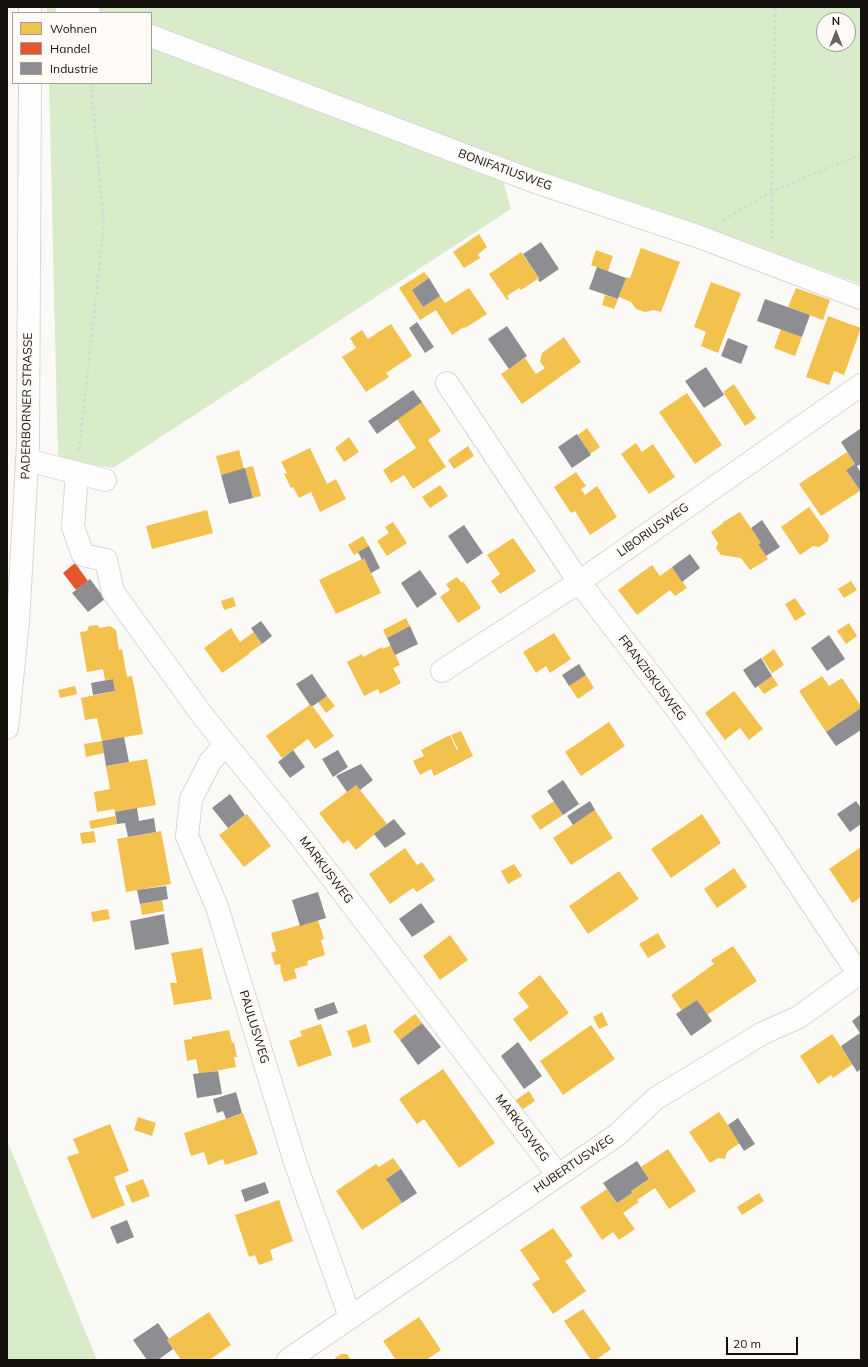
<!DOCTYPE html>
<html>
<head>
<meta charset="utf-8">
<style>
  body { margin:0 }
  #map { position:relative; width:868px; height:1367px; overflow:hidden; background:#fcfaf7; font-family:Mulish,sans-serif }
  canvas { display:block }
  .frame { position:absolute; inset:0; border:8px solid #15120e; pointer-events:none }
  .legend { position:absolute; left:12px; top:12px; width:140px; height:72px; box-sizing:border-box; background:#fefaf5; border:1px solid #a19d99; margin:0; padding:5px 7px; list-style:none; font-size:12px; color:#15120e }
  .legend li { display:flex; align-items:center; gap:8px; height:20px }
  .legend b { width:20px; border:1px solid #a19d99 }
  .north { position:absolute; left:816px; top:12px; width:40px; height:40px; box-sizing:border-box; background:#fefaf5; border:1px solid #a19d99; border-radius:50%; rotate:0deg; font-size:11px; font-weight:700; line-height:16px; text-align:center; color:#15120e }
  .north::after { content:''; display:block; margin:auto; width:14px; height:18px; background:#666360; clip-path:polygon(50% 0,100% 100%,50% 72%,0 100%) }
  .scale { position:absolute; left:726px; top:1337px; width:72px; height:18px; box-sizing:border-box; border:2px solid #15120e; border-top:0; padding-left:5px; font-size:12px; line-height:14px; white-space:nowrap; color:#15120e; -webkit-text-stroke:3px #fefaf5; paint-order:stroke }
</style>
</head>
<body>
<div id="map">
<canvas width="868" height="1367"></canvas>
<div class="frame"></div>
<ul class="legend">
<li><b style="height:11px;background:#f2c14e"></b>Wohnen</li>
<li><b style="height:11px;background:#e4572e"></b>Handel</li>
<li><b style="height:11px;background:#8d8d92"></b>Industrie</li>
</ul>
<div class="north">N</div>
<div class="scale">20 m</div>
</div>
<script>
const ctx = document.querySelector('canvas').getContext('2d');
ctx.lineJoin = 'round';
function fillPath(path, color) { ctx.fillStyle = color; ctx.fill(path, 'evenodd'); }
function strokePath(path, color, width, dash) { ctx.strokeStyle = color; ctx.lineWidth = width; ctx.lineCap = dash ? 'butt' : 'round'; ctx.setLineDash(dash || []); ctx.stroke(path); }
function drawText(font, color, halo, rows, align = 'center') {
  ctx.font = font + ' Mulish,sans-serif'; ctx.lineWidth = 4; ctx.setLineDash([]); ctx.textBaseline = 'middle'; ctx.strokeStyle = halo; ctx.fillStyle = color; for (const [text, x, y, turn = 0] of rows) {
    ctx.save(); ctx.translate(x, y); ctx.rotate((+turn || 0) * Math.PI / 180); ctx.textAlign = isNaN(turn) ? turn : align; if (halo) ctx.strokeText(text, 0, 0); ctx.fillText(text, 0, 0); ctx.restore();
  }
}
const green = new Path2D(`
  M47,7h814v277l-365,-129 15,54 -398,259 -55,-9 -9,-376h102v-70h-104zM824,20h24v24h-24z
  M7,1140l90,220h-90z`);
const homes = new Path2D(`
  M479,234l8,13 -9,7 2,4 -16,10 -11,-16z
  M641,248l39,14 -19,50 -7,-2 -9,2 -9,-3 -5,-7 -12,-5 7,-20 4,1z
  M596,250l17,6 -5,15 -17,-6z
  M521,252l18,26 -18,12 -2,-2 -12,8 2,3 -2,1 -18,-26z
  M424,272l5,6 -17,12 11,17 17,-11 5,7 24,-15 18,26 -22,14 -1,-1 -12,8 -16,-25 -16,10 -21,-32z
  M711,282l30,11 -23,60 -17,-7 5,-14 -12,-5z
  M796,288l34,12 -7,20 -35,-13z
  M605,295l13,4 -4,10 -12,-4z
  M828,316l33,12 -17,47 -10,-4 -5,14 -23,-8z
  M391,324l21,32 -26,17 3,4 -23,15 -24,-35 14,-9 -6,-10 12,-8 6,9z
  M781,329l21,8 -7,19 -21,-8z
  M564,337l17,25 -59,42 -21,-30 24,-16 11,16 9,-6 -5,-6 2,-9z
  M734,384l22,34 -11,8 -22,-34z
  M687,393l35,52 -27,19 -36,-52z
  M422,402l19,29 -13,9 18,27 -33,22 -9,-14 -13,8 -8,-13 33,-22 -19,-29z
  M587,428l13,19 -10,7 -12,-19z
  M349,437l10,15 -15,10 -9,-14z
  M636,443l6,9 11,-8 22,33 -26,17 -28,-40z
  M468,446l6,10 -20,13 -6,-9z
  M310,448l17,36 9,-5 10,20 -26,13 -9,-20 -12,6 -6,-11 -2,1 -7,-14 3,-1 -6,-11z
  M239,450l5,19 -23,6 -5,-19z
  M847,452l8,12 -9,6 14,21 -39,25 -22,-32z
  M253,466l8,30 -8,2 -8,-30z
  M576,472l10,14 -5,3 4,6 12,-9 20,31 -27,18 -15,-24 -4,2 -17,-26z
  M440,485l8,11 -18,12 -8,-11z
  M809,507l20,28 -1,6 -9,6 -6,-1 -13,9 -19,-28z
  M207,510l6,23 -61,16 -6,-23z
  M740,512l21,31 -3,1 10,15 -18,11 -9,-12 -20,-3 -5,-7 2,-5 -7,-11 12,-9v-1z
  M393,522l14,21 -20,13 -10,-15 12,-8 -4,-6z
  M363,536l6,10 -15,9 -6,-10z
  M513,538l23,33 -36,23 -9,-13 9,-7 -13,-19z
  M364,558l17,35 -45,21 -17,-34z
  M652,565l8,11 12,-9 15,21 -12,8 -5,-6 -33,25 -19,-25z
  M457,577l5,6 1,-2 18,27 -23,15 -18,-26 10,-7 -4,-6z
  M851,581l6,9 -13,8 -6,-9z
  M233,597l3,9 -12,4 -3,-9z
  M795,598l11,16 -11,7 -10,-17z
  M406,618l4,8 -23,12 -4,-8z
  M849,623l8,13 -11,8 -9,-13z
  M97,625l3,3 10,-2 6,4 3,20 3,-1 5,28 5,-1 11,58 -41,7 2,12 -18,4 -2,-13 18,-3 -5,-23 -12,2 -4,-22 34,-7 -2,-12 -8,1 -2,-11 -16,3 -7,-40 7,-1 2,-5z
  M231,628l9,14 14,-10 8,12 -13,9v1l-27,19 -18,-25z
  M554,633l17,26 -21,14 -4,-7 -10,7 -13,-21z
  M391,645l9,20 -7,3 8,15 -21,11 -2,-5 -14,7 -17,-34 15,-8 1,3 19,-10 1,2z
  M774,649l10,16 -12,8 -10,-15z
  M586,675l8,13 -16,11 -9,-13z
  M772,676l6,9 -14,9 -6,-8z
  M822,676l7,10 13,-8 19,28v2l-35,24 -27,-41z
  M75,686l2,8 -17,4 -2,-8z
  M734,691l29,38 -14,11 -9,-12 -15,12 -20,-27z
  M327,696l8,10 -9,7 -8,-11z
  M311,704l23,32 -19,13 -7,-10 -26,19 -16,-22z
  M609,722l16,24 -44,30 -16,-24z
  M461,731l12,25 -39,20 -3,-7 -11,6 -7,-14 11,-5 -3,-6 29,-15 7,15 1,-1 -7,-14z
  M147,759l9,46 -41,7 -1,-3 -17,3 -3,-20 16,-3 -4,-23z
  M356,785l31,39 -31,26 -8,-10 -5,4 -24,-31z
  M554,801l9,14 -23,15 -9,-14z
  M595,810l18,28 -42,27 -18,-27z
  M247,814l24,32 -27,21 -25,-32z
  M702,814l19,29 -50,35 -20,-29z
  M115,816l2,8 -26,5 -2,-8z
  M94,831l2,11 -14,2 -2,-11z
  M161,831l10,53 -45,8 -9,-53z
  M861,847v50l-9,6 -23,-34z
  M405,848l12,17 5,-3 13,18 -18,12 -4,-4 -23,16 -21,-30z
  M514,864l8,12 -14,8 -7,-13z
  M734,868l13,19 -30,21 -13,-19z
  M619,871l20,28 -51,35 -19,-28z
  M162,900l2,11 -22,4 -2,-11z
  M108,909l2,10 -17,3 -2,-10z
  M318,920l6,19 -3,1 4,15 -18,6 1,4 -14,4 3,9 -13,4 -4,-13h1l-1,-5 -5,1 -4,-12 5,-2 -5,-18z
  M658,933l8,14 -18,11 -9,-14z
  M450,935l18,25 -28,20 -17,-24z
  M733,946l24,35 -50,34 -10,-15 -15,11 -11,-16 43,-31 -3,-4z
  M202,948l10,51 -38,6 -4,-22h7l-6,-30z
  M540,975l29,38 -39,29 -17,-23 16,-12 -11,-14z
  M602,1012l6,13 -9,4 -6,-12z
  M415,1014l7,9 -22,17 -7,-9z
  M321,1024l11,31 -34,12 -9,-26 13,-5 -2,-5z
  M366,1024l5,18 -18,6 -6,-17z
  M591,1025l24,34 -52,36 -23,-34z
  M229,1030l3,13 2,-1 3,15h-3l2,10 -37,7 -3,-15 -9,2 -3,-21 8,-1v-2z
  M832,1034l21,30 -20,14 -2,-3 -13,9 -18,-28z
  M443,1069l52,74 -36,25 -35,-49 -7,5 -18,-25z
  M529,1091l6,10 -15,10 -7,-9z
  M719,1112l21,31 -13,9 -2,7 -7,-1 -8,5 -21,-31z
  M243,1113l15,41 -33,11 -2,-6 -15,6 -4,-13 -13,4 -7,-23z
  M138,1117l18,6 -4,13 -18,-6z
  M110,1124l19,47 -15,6 11,28 -33,14 -25,-62 12,-4 -6,-14z
  M668,1149l28,42 -27,18 -14,-21 -18,12 2,2 -16,11 12,16 -16,11 -6,-8 -11,8 -22,-33 27,-18 10,14 15,-10 -1,-2 18,-12 -8,-12z
  M393,1158l8,11 -15,10 16,24 -40,27 -26,-39 40,-27 3,3z
  M143,1179l7,17 -18,7 -7,-17z
  M759,1193l5,8 -22,14 -5,-8z
  M279,1200l14,41 -23,9 3,10 -14,5 -4,-10 -6,2 -14,-42z
  M553,1228l20,28 -8,5 21,30 -33,23 -21,-30 8,-5 -20,-29z
  M583,1309l28,40 -15,11h-5l-27,-39z
  M209,1312l22,33 -22,15h-28l-14,-20z
  M419,1317l22,33 -15,10h-30l-13,-19z
  M341,1354h6l4,6h-16v-2z`);
const shops = new Path2D(`
  M75,563l13,18 -12,9 -13,-17z`);
const industry = new Path2D(`
  M541,242l18,27 -19,13 -2,-2 1,-2 -16,-24z
  M597,267l29,11 -8,21 -29,-10z
  M429,278l11,18 -17,11 -11,-17z
  M765,299l45,16 -8,22 -45,-16z
  M417,322l17,25 -9,6 -16,-25z
  M507,326l20,30 -18,13 -21,-30z
  M728,338l20,8 -7,18 -20,-8z
  M706,367l18,28 -20,13 -19,-27z
  M413,390l9,12 -45,32 -9,-13z
  M860,429l1,35 -4,2 4,7v19l-15,-22 9,-6 -14,-22z
  M577,434l14,21 -19,13 -14,-21z
  M245,468l8,30 -24,6 -8,-29z
  M762,520l18,27 -14,9 -8,-12 3,-1 -10,-15z
  M464,525l19,28 -16,11 -19,-28z
  M369,546l11,22 -9,5 -7,-15 -2,2 -4,-8z
  M690,554l10,14 -18,14 -10,-15z
  M420,570l17,24 -20,14 -16,-25z
  M90,579l15,20 -17,13 -16,-19z
  M261,621l11,15 -10,8 -11,-16z
  M410,626l8,18 -23,11 -8,-17z
  M829,635l16,24 -18,12 -16,-23z
  M761,658l11,18 -17,12 -12,-18z
  M579,664l7,11 -17,11 -7,-11z
  M312,674l15,22 -14,10 -3,-1 -14,-21z
  M113,679l2,12 -22,4 -2,-12z
  M861,708v22l-25,16 -10,-14z
  M124,737l5,25 -23,4 -4,-25z
  M293,750l12,17 -15,11 -12,-16z
  M338,750l10,17 -15,10 -11,-18z
  M361,764l12,16 -13,10 -4,-5 -9,7 -11,-16z
  M563,780l16,24 -16,11 -16,-24z
  M230,794l15,21 -17,13 -16,-20z
  M590,801l5,9 -22,15 -6,-9z
  M856,801l5,7v16l-11,8 -13,-18z
  M137,808l2,13 15,-3 2,14 -28,5 -3,-14 -8,1 -2,-12z
  M394,819l12,15 -21,14 -11,-14z
  M166,886l2,13 -28,5 -3,-14z
  M318,892l8,26 -26,8 -8,-26z
  M421,903l14,19 -23,15 -13,-18z
  M164,914l5,30 -34,6 -5,-29z
  M697,1000l15,21 -21,15 -15,-22z
  M334,1002l4,11 -20,7 -4,-11z
  M861,1014v55l-4,3 -16,-26 19,-13 -8,-12z
  M422,1023l19,24 -23,18 -18,-25z
  M518,1042l24,34 -18,13 -23,-33z
  M218,1071l4,23 -25,4 -4,-24z
  M236,1092l6,21 -16,6 -3,-8 -6,2 -4,-14z
  M738,1118l17,26 -11,7 -16,-26z
  M637,1161l12,18 -18,12 1,2 -15,10 -14,-20z
  M401,1169l16,24 -15,10 -16,-24z
  M265,1182l4,11 -24,9 -4,-12z
  M127,1220l7,17 -17,7 -7,-17z
  M158,1323l11,16 -2,1 6,9 -15,11h-11l-14,-20z`);
const path = new Path2D(`
  M723,220l48,-28 90,-38
  M772,239c-2,-77 3,-155 3,-232
  M79,450l25,-225 -13,-142`);
const minor = new Path2D(`
  M66,7l23,6
  M151,36l382,145 164,55 164,62
  M447,383l132,199 103,134 74,104 102,153
  M27,460l78,20
  M77,473l-4,54 10,28 23,5 7,32 90,124 97,120 258,339
  M442,671l137,-89 282,-197
  M226,744l-16,18 -19,37 -4,37 30,71 78,255 55,155
  M288,1360l329,-225 38,-36 108,-66 36,-16 62,-45`);
const major = new Path2D(`
  M30,13v-6
  M7,728l11,-106 10,-178 2,-361`);
const streetNames = [
  ["BONIFATIUSWEG",505,170,20],
  ["PADERBORNER STRASSE",27,406,-89],
  ["LIBORIUSWEG",653,530,-35],
  ["FRANZISKUSWEG",652,678,53],
  ["MARKUSWEG",326,870,53],
  ["PAULUSWEG",254,1027,73],
  ["MARKUSWEG",522,1128,53],
  ["HUBERTUSWEG",574,1164,-34]
];
fillPath(green, '#d9ecca');
fillPath(homes, '#f2c14e');
fillPath(shops, '#e4572e');
fillPath(industry, '#8d8d92');
strokePath(minor, '#d9d6d3', 24);
strokePath(major, '#d9d6d3', 24);
strokePath(path, '#d7d6d5', 2.5, [3, 3]);
strokePath(minor, '#fffefe', 22);
strokePath(major, '#fffefe', 22);
drawText('12px', '#15120e', '#fefaf5', streetNames);
</script>
</body>
</html>
